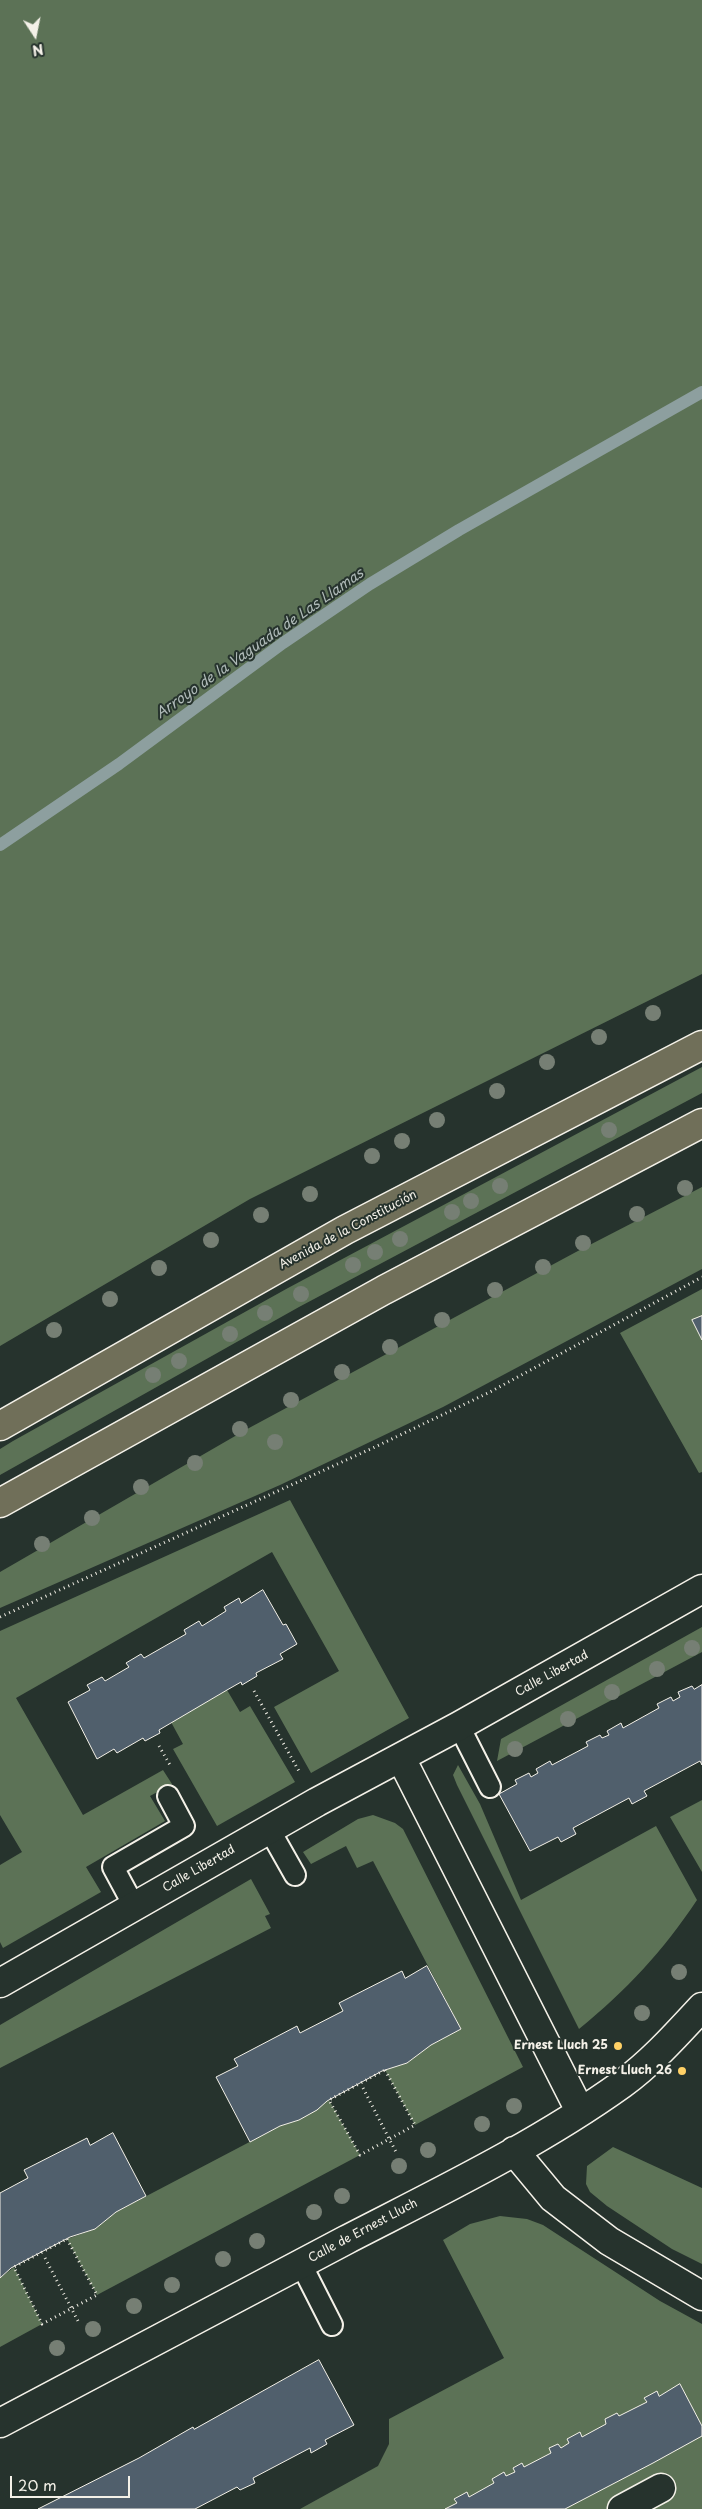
<!DOCTYPE html>
<html>
<head>
<meta charset="utf-8">
<style>
  body { margin:0 }
  #map { position:relative; width:702px; height:2509px; overflow:hidden; background:#26332d; font-family:"Playpen Sans",sans-serif }
  canvas { display:block }
  .north { position:absolute; left:10px; top:10px; width:50px; height:50px; -webkit-text-stroke:4px #26332d; paint-order:stroke; rotate:169deg; font-size:14px; font-weight:700; line-height:20px; text-align:center; color:#f4f1e8 }
  .north::after { content:''; display:block; margin:auto; width:18px; height:22px; background:#f4f1e8; clip-path:polygon(50% 0,100% 100%,50% 72%,0 100%) }
  .scale { position:absolute; left:10px; top:2476px; width:120px; height:22px; box-sizing:border-box; border:2px solid #f4f1e8; border-top:0; padding-left:6px; font-size:15px; line-height:18px; white-space:nowrap; color:#f4f1e8; -webkit-text-stroke:4px #26332d; paint-order:stroke }
</style>
</head>
<body>
<div id="map">
<canvas width="702" height="2509"></canvas>
<div class="north">N</div>
<div class="scale">20 m</div>
</div>
<script>
const ctx = document.querySelector('canvas').getContext('2d');
ctx.lineJoin = 'round';
function fillPath(path, color) { ctx.fillStyle = color; ctx.fill(path, 'evenodd'); }
function strokePath(path, color, width, dash) { ctx.strokeStyle = color; ctx.lineWidth = width; ctx.lineCap = dash ? 'butt' : 'round'; ctx.setLineDash(dash || []); ctx.stroke(path); }
function drawText(font, color, halo, rows, align = 'center') {
  ctx.font = font + ' "Playpen Sans",sans-serif'; ctx.lineWidth = 4; ctx.setLineDash([]); ctx.textBaseline = 'middle'; ctx.strokeStyle = halo; ctx.fillStyle = color; for (const [text, x, y, turn = 0] of rows) {
    ctx.save(); ctx.translate(x, y); ctx.rotate((+turn || 0) * Math.PI / 180); ctx.textAlign = isNaN(turn) ? turn : align; if (halo) ctx.strokeText(text, 0, 0); ctx.fillText(text, 0, 0); ctx.restore();
  }
}
const green = new Path2D(`
  M0,0h702v974l-452,225 -250,147z
  M702,1067v26l-403,214 -299,168v-26l13,-8 275,-153z
  M702,1187v82l-259,138 -163,78 -280,123v-36l249,-144 327,-176z
  M702,1289v27l-9,5 9,19v132l-3,1 -79,-140z
  M290,1500l119,218 -98,55 -37,-66 65,-36 -67,-119 -256,146 67,117 80,-45 9,14 -22,12 15,25 -79,46 15,25 -98,56 -3,-6v-77l22,-13 -22,-37v-184z
  M702,1627v25l-205,109 4,-22z
  M227,1690l13,22 10,-6 45,76 -78,44 -44,-77 10,-5 -12,-22z
  M458,1765l22,39 41,96 135,-74 41,74c-34,51 -70,90 -118,129l-122,-244 -4,-10z
  M702,1800v72l-32,-55z
  M373,1815l22,8 8,6 120,238 -108,58 -30,-55 22,-7 24,-18 30,-16 -88,-168 -16,7 -11,-22 -35,18 -8,-12 55,-33z
  M251,1879l19,35 -5,2 6,12 -271,140v-43z
  M329,2100l31,55 -263,140 -30,-56 28,-10 21,-17 164,-86 19,-6z
  M613,2147l89,41v76l-30,-15 -65,-43 -17,-14 -4,-8 1,-18z
  M500,2216l27,3 16,6 117,76 42,23v185h-402l78,-43 11,-22v-25l115,-61 -61,-118 27,-16z
  M14,2267l28,57 -42,23v-69z`);
const stream = new Path2D(`
  M0,845l119,-81 164,-121 87,-59 89,-54 243,-138`);
const building = new Path2D(`
  M702,1316v24l-10,-20z
  M263,1590l20,35 3,-1 11,20 -17,10 3,5 -27,14 1,3 -15,9 -1,-3 -14,8 -68,40 1,3 -15,8 -2,-3 -26,15 -3,-4 -17,10 -29,-57 22,-12 -3,-5 15,-8 3,4 24,-14 -3,-4 15,-9 3,4 42,-24 -2,-4 15,-9 3,5 24,-15 -2,-4 15,-9 2,5z
  M702,1685v80l-2,-4 -56,30 3,5 -15,8 -3,-6 -56,30 3,6 -15,8 -3,-5 -28,14 -31,-57 18,-10 -2,-4 14,-7 2,4 7,-4 -2,-4 14,-8 2,4 36,-19 -2,-4 14,-7 2,3 7,-3 -2,-4 14,-8 2,5 36,-20 -2,-4 14,-7 2,4 7,-4 -2,-5 14,-6 2,3z
  M427,1966l34,63 -30,16 -24,18 -25,8 -55,30 -10,9 -18,10 -19,6 -30,16 -34,-65 22,-11 -4,-7 63,-33 3,7 43,-22 -4,-8 63,-32 3,7z
  M113,2133l33,63 -30,16 -21,17 -25,8 -59,31 -11,10v-85l28,-15 -4,-8 63,-32 3,7z
  M319,2360l35,65 -29,15 2,4 -16,9 -1,-5 -57,30 2,5 -15,7 -3,-3 -42,22h-157l101,-51 54,-31 1,2z
  M680,2384l22,42v10l-49,27 -88,46h-120l12,-6 -3,-4 13,-7 2,5 25,-14 -2,-4 12,-7 2,4 9,-4 -2,-4 9,-5 2,4 27,-14 -2,-5 9,-4 3,4 8,-5 -2,-4 13,-7 2,5 24,-13 -1,-5 12,-6 2,3 28,-14 -3,-4 13,-7 2,5z`);
const path = new Path2D(`
  M0,1617l375,-170 115,-55 212,-115
  M254,1691l46,82
  M159,1746l11,19
  M385,2070l30,55 -55,30 -31,-55z
  M363,2088l34,66
  M67,2239l30,56 -55,29 -28,-57z
  M45,2258l33,63`);
const lane = new Path2D(`
  M459,1726l31,61
  M269,1829l26,46
  M134,1906l-21,-39 71,-41 -16,-30
  M301,2264l31,61`);
const street = new Path2D(`
  M401,1758l179,353
  M0,1983l317,-181 142,-76 243,-137
  M514,2151l39,47 56,43 93,55
  M0,2423c115,-61 231,-122 346,-183 93,-48 191,-95 276,-156 30,-22 55,-50 80,-77
  M622,2509l39,-21`);
const primary = new Path2D(`
  M0,1426l345,-196 357,-185
  M0,1503l384,-213 318,-167`);
const trees = [
  [653,1013],
  [599,1037],
  [547,1062],
  [497,1091],
  [437,1120],
  [609,1130],
  [402,1141],
  [372,1156],
  [500,1186],
  [685,1188],
  [310,1194],
  [471,1201],
  [452,1212],
  [637,1214],
  [261,1215],
  [400,1239],
  [211,1240],
  [583,1243],
  [375,1252],
  [353,1265],
  [543,1267],
  [159,1268],
  [495,1290],
  [301,1294],
  [110,1299],
  [265,1313],
  [442,1320],
  [54,1330],
  [230,1334],
  [390,1347],
  [179,1361],
  [342,1372],
  [153,1375],
  [291,1400],
  [240,1429],
  [275,1442],
  [195,1463],
  [141,1487],
  [92,1518],
  [42,1544],
  [692,1648],
  [657,1669],
  [612,1692],
  [568,1719],
  [515,1749],
  [679,1972],
  [642,2013],
  [514,2106],
  [482,2124],
  [428,2150],
  [399,2166],
  [342,2196],
  [314,2212],
  [257,2241],
  [223,2259],
  [172,2285],
  [134,2306],
  [93,2329],
  [57,2348]
];
const markers = [
  [618,2046,5,"#ffd166"],
  [682,2071,5,"#ffd166"]
];
const streetNames = [
  ["Avenida de la Constitución",348,1230,-28],
  ["Calle Libertad",552,1674,-29],
  ["Calle Libertad",199,1869,-30],
  ["Calle de Ernest Lluch",363,2231,-28]
];
const poiNames = [
  ["Ernest Lluch 25",608,2046],
  ["Ernest Lluch 26",672,2071]
];
const waterNames = [
  ["Arroyo de la Vaguada de Las Llamas",260,644,-35]
];
fillPath(green, '#5c7256');
strokePath(stream, '#8d9f9f', 12);
fillPath(building, '#505f6c');
strokePath(building, '#f4f1e8', 1);
strokePath(lane, '#f4f1e8', 24);
strokePath(street, '#f4f1e8', 31);
strokePath(primary, '#f4f1e8', 31);
strokePath(path, '#f4f1e8', 3, [1, 4]);
strokePath(lane, '#26332d', 20);
strokePath(street, '#26332d', 28);
strokePath(primary, '#706f59', 28);
ctx.fillStyle = '#767f74';
for (const [x, y] of trees) { ctx.beginPath(); ctx.arc(x, y, 8, 0, 2 * Math.PI); ctx.fill(); }
for (const [x, y, r, color] of markers) { const dot = new Path2D(); dot.arc(x, y, r, 0, 2 * Math.PI); ctx.fillStyle = color; ctx.fill(dot); strokePath(dot, '#26332d', 2); }
drawText('12px', '#f4f1e8', '#26332d', streetNames);
drawText('bold 12px', '#f4f1e8', '#26332d', poiNames, 'right');
drawText('italic 14px', '#afbab8', '#26332d', waterNames);
</script>
</body>
</html>
